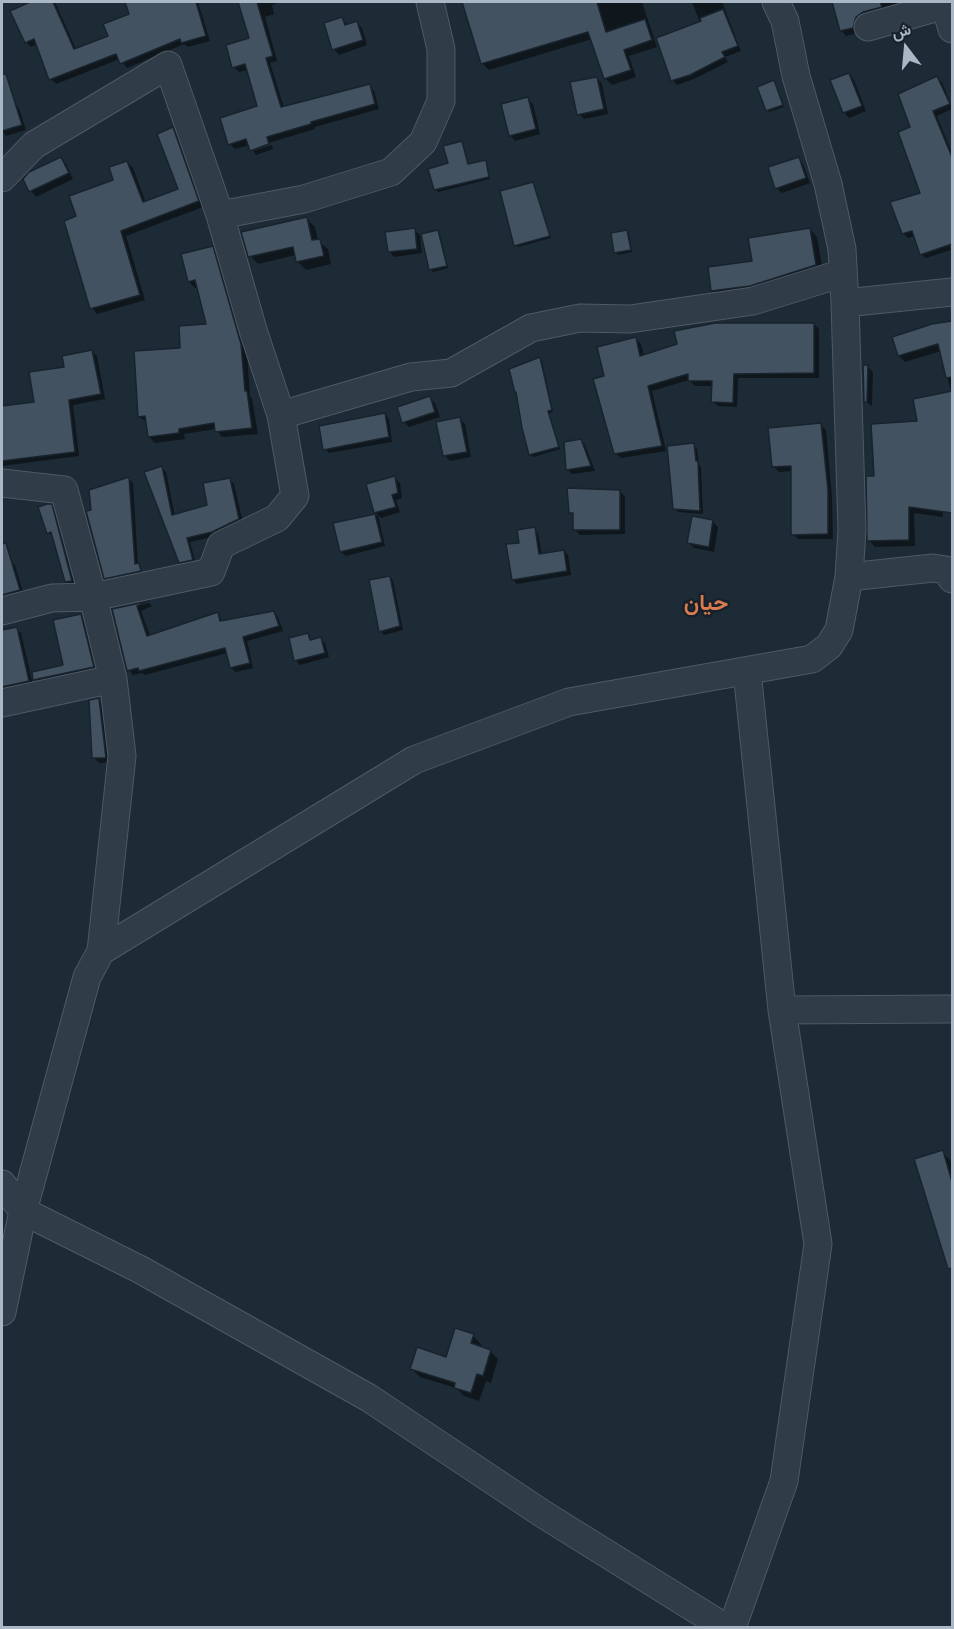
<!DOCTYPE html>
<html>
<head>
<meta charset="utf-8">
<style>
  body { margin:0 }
  #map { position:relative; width:954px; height:1629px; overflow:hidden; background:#1d2b36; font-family:"Open Sans",Vazirmatn,sans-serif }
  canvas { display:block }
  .frame { position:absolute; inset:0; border:3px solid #aab7c4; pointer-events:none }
  .north { position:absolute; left:876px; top:18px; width:60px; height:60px; -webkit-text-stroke:4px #16212b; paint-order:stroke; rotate:344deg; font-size:16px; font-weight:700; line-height:24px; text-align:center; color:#aab7c4 }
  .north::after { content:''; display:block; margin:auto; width:21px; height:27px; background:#aab7c4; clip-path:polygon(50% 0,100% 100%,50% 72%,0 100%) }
</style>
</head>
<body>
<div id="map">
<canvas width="954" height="1629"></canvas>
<div class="frame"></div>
<div class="north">ش</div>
</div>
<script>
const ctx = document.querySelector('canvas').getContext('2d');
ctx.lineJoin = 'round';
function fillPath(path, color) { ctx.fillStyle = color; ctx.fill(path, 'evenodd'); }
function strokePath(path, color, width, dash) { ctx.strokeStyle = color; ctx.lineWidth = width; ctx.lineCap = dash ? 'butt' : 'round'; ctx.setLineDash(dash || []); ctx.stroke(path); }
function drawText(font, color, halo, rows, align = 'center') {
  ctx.font = font + ' "Open Sans",Vazirmatn,sans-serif'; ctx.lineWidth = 5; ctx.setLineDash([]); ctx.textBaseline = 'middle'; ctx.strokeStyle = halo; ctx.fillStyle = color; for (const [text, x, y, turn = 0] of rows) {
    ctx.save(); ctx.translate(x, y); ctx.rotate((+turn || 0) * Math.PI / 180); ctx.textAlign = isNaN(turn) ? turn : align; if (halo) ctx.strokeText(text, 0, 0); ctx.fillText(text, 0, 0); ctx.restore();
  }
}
const shadow = new Path2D(`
  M31,2h24l21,47 34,-13 20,-22 -3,-12h71l12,39 -22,6 -4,-3 -57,24 -7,-9 -64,25 -5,-5 -13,-35 -7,3 -5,-5z
  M239,2h41l-8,3 2,9 -9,3 12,44 -7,2 14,45 85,-22 5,5 5,18 -64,18v2l-63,19v3l-2,-6 -15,4 -5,-5 29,-37 -11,-37 -9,2 -5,-5 17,-28z
  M464,2h87l1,3 11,-3h79l15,45 -28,9 7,21 -24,8 -7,-7 -13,-39 -103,31 -6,-6z
  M692,2h30l19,49 -16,6 3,5 -34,17 -17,6 -4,-4 -15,-43 42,-15z
  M834,2h87l-63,31 -12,3 -5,-6z
  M342,19l6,6 8,-3 6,6 5,17 -28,10 -5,-6z
  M849,74l5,6 12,31 -17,7 -5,-6z
  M597,78l5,6 6,30 -24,5 -5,-5z
  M937,78l5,4 10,25v2l-15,7 15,37v68l-9,6 8,23 -25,8 -5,-4 -6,-18 -7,2 -5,-5 19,-39 -10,-66z
  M774,82l10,25 -15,5 -2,-2z
  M527,99l6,5 7,30 -25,7 -5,-6z
  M14,103l5,5 7,22 -20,6 -4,-5v-24z
  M173,129l5,6 25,72 -77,29 19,64 -48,14 -5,-6 -15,-91 38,-36 12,-19 6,6 13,35 34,-13z
  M462,143l7,22 16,-3 5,17 -52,13 -2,-3z
  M272,145l1,4 -17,6 -3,-4z
  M61,159l5,5 7,15 -37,18 -5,-6 -6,-12z
  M798,159l5,5 7,19 -28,10 -6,-5z
  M532,184l19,54 -33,9 -2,-2z
  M307,219l8,8 3,14 10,8 3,15 -25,6 -8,-8 -2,-7 -38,9 -8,-8z
  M810,229l7,8 6,35 -103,26 -7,-8 41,-28z
  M414,230l6,5 2,18 -28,4 -5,-6z
  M437,231l3,3 8,34 -15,4 -2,-3z
  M627,232l2,2 3,18 -14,3 -2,-2z
  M212,248l6,6 29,97 3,45 2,3 6,35 -36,3 -6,-8 -32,5 1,5 -30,4 -6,-6 -2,-15 -8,-5 43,-67 26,-25 -10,-38 -3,1 -6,-6z
  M952,322v110l-14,4 2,24 12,2v42l-10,2 1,11 -29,-4 1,33 -40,1 -6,-7 6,-63 44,-54 32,-31 -10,-41 -36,11 -6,-6 33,-30z
  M814,324l5,5v49h-81l-1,29 -19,-1 -6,-5 1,-15h-18l-6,-6 -37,11 14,60 -45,7 -6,-5 -9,-76 30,-38 5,5 3,12 35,-11z
  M92,352l5,4 8,43 -32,6 6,51 -77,10v-61l2,2 32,-4 30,-35z
  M540,359l2,2 11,51 -4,1 11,36 -27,8 -3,-3z
  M867,366l6,6 -1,34 -7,-5z
  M430,398l5,5 5,14 -31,10 -5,-5z
  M385,414l4,5 3,23 -63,11 -4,-4z
  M460,419l5,5 6,33 -21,4 -5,-6z
  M820,424l6,6 6,67 1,42h-35l-5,-5 -1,-63 -13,1 -5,-5z
  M581,440l4,5 10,26 -23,3 -5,-5z
  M693,445l4,4 2,15 2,3 2,47 -25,-2 -3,-4z
  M162,468l4,4 9,44 34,-9 20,-28 5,5 9,39 -26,13 -27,6 6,22 -11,2 -5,-4z
  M395,478l5,5 2,15 -6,2 4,12 -19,6 -5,-5z
  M129,479l4,4 5,82 6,10 -34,7 -4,-4 -13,-67z
  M620,491l5,6v37l-45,1 -5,-5v-14l-4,-4z
  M51,506l4,4 20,75h-5l-4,-4 -13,-45 -5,-3z
  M378,515l7,31 -39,10 -5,-4 -6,-28z
  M713,522l5,5 -4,25 -20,-4 -5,-5z
  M534,529l4,4 4,22 22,-4 4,4 3,20 -54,9 -4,-4 7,-36z
  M2,560v3l8,-3 5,5 9,30 -22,6z
  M390,577l3,4 10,49 -19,5 -3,-4z
  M149,603l3,3 -11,5 9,25 67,-23 6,9 50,-10 5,5 5,14 -36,10 6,27 -17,4 -5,-4 -4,-15 -82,22 -3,-2 -9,2 -4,-5 -15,-60z
  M80,616l6,5 12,51 -58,13 -5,-6 30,-13z
  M16,629l5,4 12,52 -31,8v-61z
  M307,635l5,6 9,-2 4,4 4,14 -29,8 -5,-5z
  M99,700l5,5 7,57 -12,1 -5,-5z
  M942,1152l8,8 2,7v79l-3,1z
  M473,1336l8,8v4l9,3 8,8 -7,24 -5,-2 -7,20 -15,-5 -8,-8 -36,-11 -9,-9 36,-10z`);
const building = new Path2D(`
  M30,2h23l21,47 34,-13 -5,-12 26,-10 -4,-12h71l10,34 -25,7 -1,-4 -60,25 -4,-10 -67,26 -15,-41 -9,4 -15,-32z
  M238,2h19l16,54 -7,2 15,49 89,-23 5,20 -64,18v2l-44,13 2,7 -19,7 -4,-12 -18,6 -8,-27 37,-12 -12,-42 -13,4 -6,-23 23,-7z
  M462,2h135l9,30 39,-13 7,21 -28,10 7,20 -27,9 -16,-47 -107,32z
  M832,2h48l2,5 -19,5 -7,5 -3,11 -13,3z
  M723,9l15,37 -16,6 3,5 -35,18 -19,6 -15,-43 45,-17 -1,-3z
  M342,17l3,8 12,-4 6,19 -31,10 -8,-27z
  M849,73l13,33 -19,7 -13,-33z
  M2,74h4l16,51 -20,6z
  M937,76l13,28 -17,7 19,46v87l-32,11 -8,-24 -10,3 -12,-32 30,-9 -22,-61 12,-5 -12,-33z
  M597,77l7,32 -27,6 -7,-33z
  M774,80l9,25 -17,6 -9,-24z
  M528,97l8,32 -27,7 -8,-32z
  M173,127l26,74 -78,30 19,64 -50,14 -26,-88 12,-5 -7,-20 44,-16 -4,-13 18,-6 16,41 35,-13 -21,-55z
  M462,141l6,23 18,-4 3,17 -55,13 -6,-21 20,-6 -5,-17z
  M61,157l8,16 -40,19 -6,-13 6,-7z
  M799,157l7,21 -31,11 -7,-22z
  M533,182l17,54 -36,10 -14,-55z
  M307,217l5,23 8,-1 4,17 -28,6 -3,-15 -45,10 -7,-25z
  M415,228l2,21 -29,3 -3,-20z
  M810,228l6,37 -66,21 -39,5 -3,-24 44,-6 -4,-23z
  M438,230l9,36 -18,4 -8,-36z
  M627,230l4,20 -17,3 -3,-20z
  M213,246l28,98 4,47h2l5,37 -37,4 -1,-9 -35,6v4l-31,4 -3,-21 -7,1 -4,-66 46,-3 -1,-22 27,-2 -11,-44 -7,2 -7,-28z
  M952,321v56l-6,1 -8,-34 -40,12 -6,-19 40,-13z
  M715,323h99v50l-80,1 -1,29 -22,-1 1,-21h-24v-7l-40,12 14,60 -48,8 -21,-75 11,-3 -7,-29 39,-10 4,19 37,-12 -3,-13z
  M92,350l9,44 -32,6 6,52 -73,9v-55l32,-4 -5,-30 35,-5 -2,-11z
  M540,357l12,53 -4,1 11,36 -30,8 -7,-27 -6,-36 -1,1 -6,-24z
  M863,365h5l-1,37h-3z
  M952,391v122l-43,-6v33l-42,1 -1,-65h8l-3,-52 46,-3 -4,-22z
  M430,396l5,16 -33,11 -5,-16z
  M385,413l4,24 -66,13 -4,-24z
  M460,417l7,35 -24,4 -7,-34z
  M821,423l7,67v44l-37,1v-69l-19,1 -4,-39z
  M581,439l10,27 -25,4 -2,-28z
  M694,443l2,18h2l2,50 -27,-2 -6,-63z
  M162,466l10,49 35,-10 -4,-22 27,-5 9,41 -27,13 -25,6 6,22 -14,3 -35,-91z
  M395,476l3,17 -6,2 4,12 -22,6 -8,-29z
  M129,477l6,87 4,-1 2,8 -37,8 -18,-68 5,-1 -2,-20z
  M567,488l53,2v40h-47v-17h-4z
  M47,504h5l20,77 -7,1 -14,-50 -4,2 -9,-27z
  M375,514l7,28 -42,10 -7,-29z
  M692,516l21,4 -4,27 -22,-4z
  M535,527l4,27 25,-4 3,21 -55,9 -6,-36 13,-1 -2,-13z
  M6,543l14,47 -18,5v-51z
  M390,576l10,50 -21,6 -10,-52z
  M149,601l-12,5 10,30 71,-24 2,9 54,-10 5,15 -36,11 7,26 -20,5 -5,-20 -86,23 -1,-3 -11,3 -15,-62z
  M81,614l13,53 -61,13 -1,-8 31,-7 -10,-45z
  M17,627l12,54 -27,6v-57z
  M308,633l2,7 11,-3 4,16 -31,8 -5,-23z
  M99,698l7,60h-14l-3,-58z
  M943,1150l9,32v86l-4,1 -34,-110z
  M455,1328l19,6 -3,9 20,7 -8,26 -6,-2 -6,19 -17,-5 1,-5 -45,-14 7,-22 29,10z`);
const minor = new Path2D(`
  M944,2l8,27
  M868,27l63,-18 9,-7
  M2,178l32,-33 134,-80 52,150 33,115 28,85 14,81 -18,22 -56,27 -10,27 -118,25 -41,1 -50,13
  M220,215l84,-16 87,-27 32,-30 18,-41v-52l-11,-47
  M845,303l107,-11
  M281,415l130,-38 40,-4 80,-45 49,-10 50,1 123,-18 90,-28
  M2,483l62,7 29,107 20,82 9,77 -21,195
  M849,577l84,-9 13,2 6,9
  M2,703l111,-24
  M782,1010l170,-1
  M2,1184l21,27 118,59 228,128 174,116 183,114
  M2,1312l21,-101 64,-234 14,-26 313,-191 155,-58 243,-43 17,-13 10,-16 10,-53 3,-47 -7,-227 -3,-54 -14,-65 -32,-108 -11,-55 -9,-19
  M732,1628l52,-147 34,-237 -36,-234 -35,-339`);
const districtNames = [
  ["حيان",706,604]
];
fillPath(shadow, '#0007');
fillPath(building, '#435261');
strokePath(building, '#18232d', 1.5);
strokePath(minor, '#4e5a65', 29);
strokePath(minor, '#303c47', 27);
drawText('bold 22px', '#da7b4f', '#16212b', districtNames);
</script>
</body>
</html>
